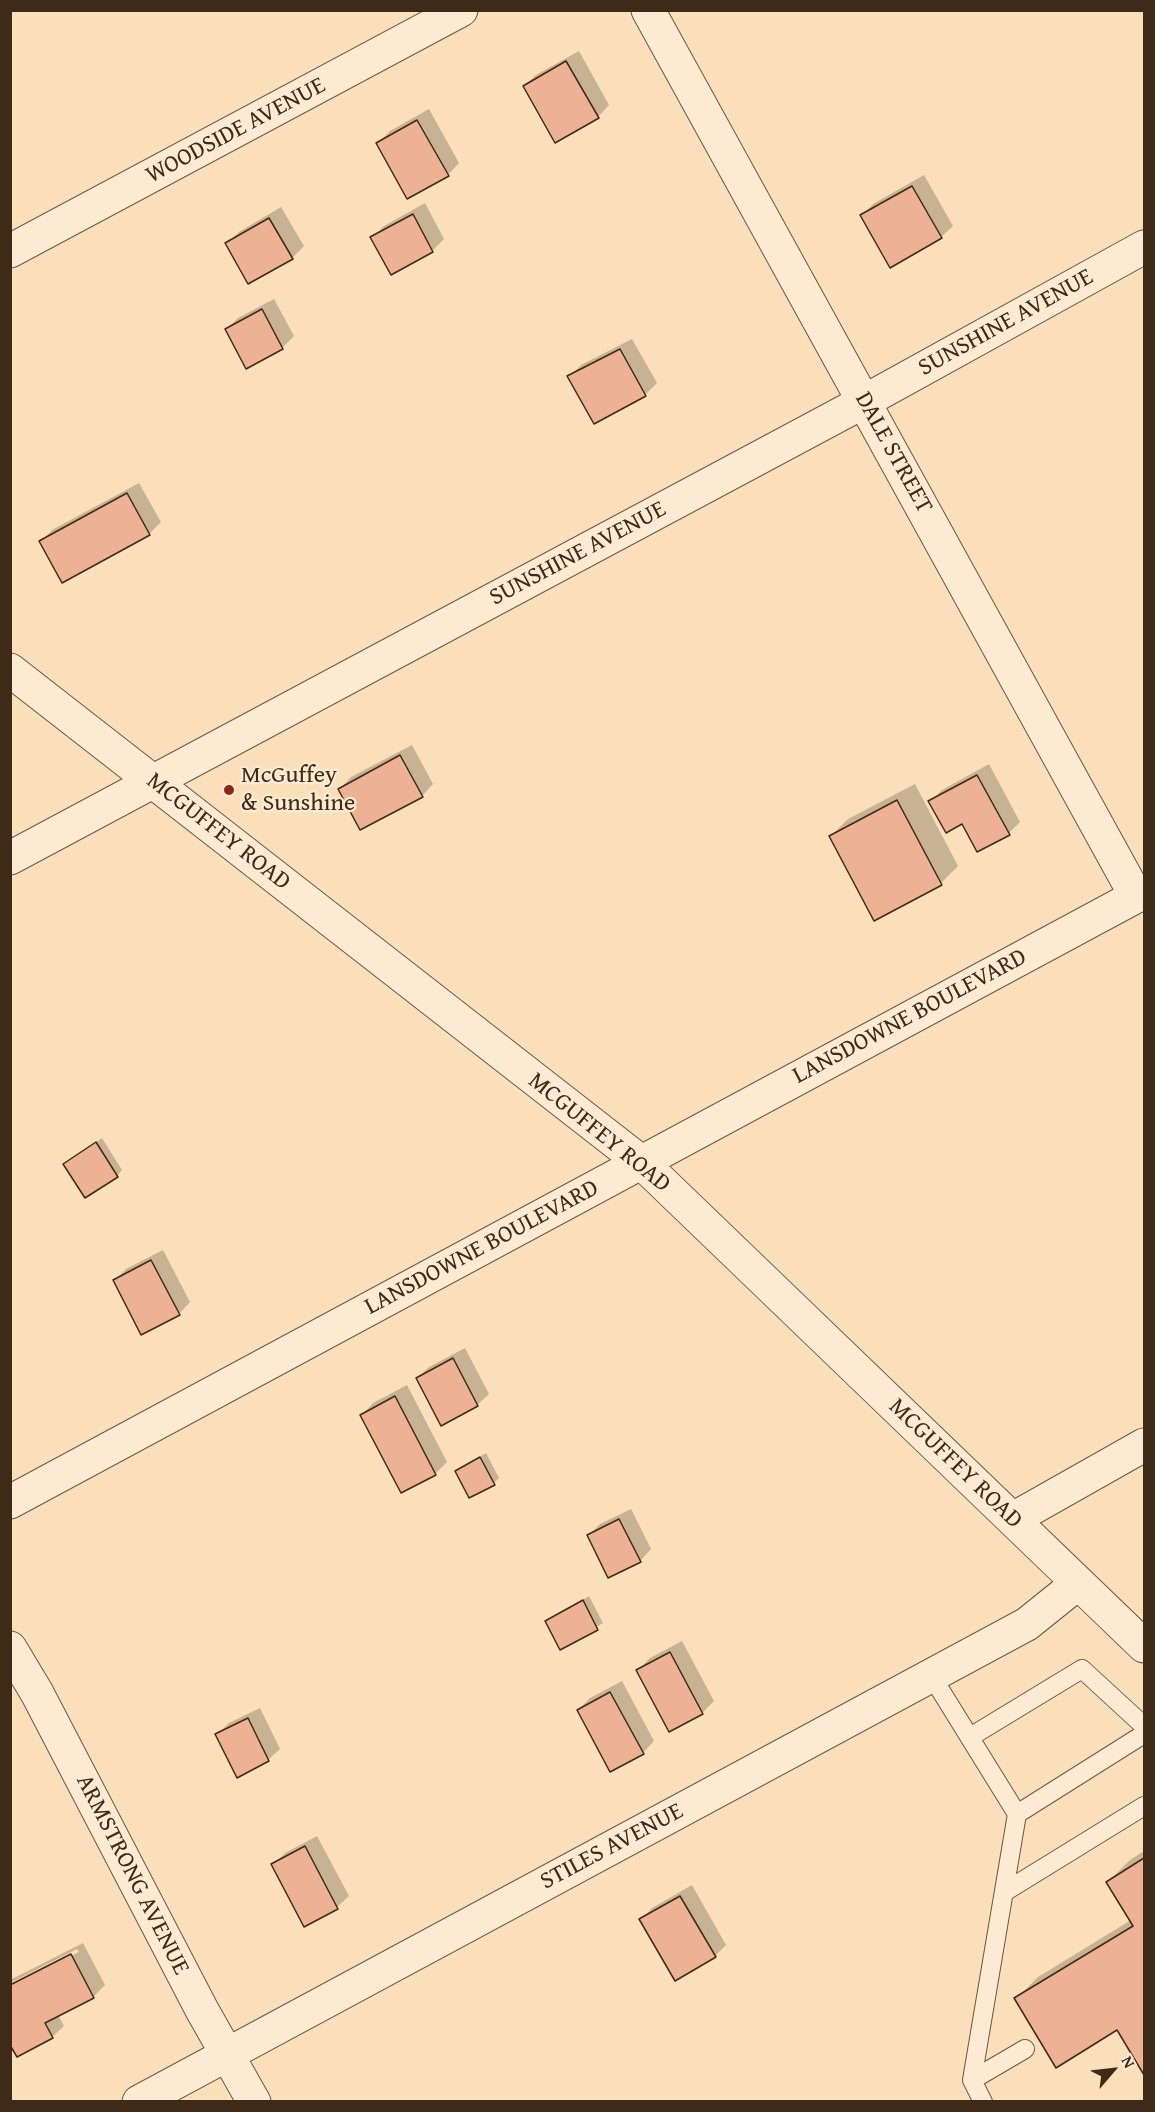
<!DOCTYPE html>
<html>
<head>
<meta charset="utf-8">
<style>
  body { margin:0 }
  #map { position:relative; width:1155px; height:2112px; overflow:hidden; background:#fadfba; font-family:"Gentium Book Plus",serif }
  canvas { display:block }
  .frame { position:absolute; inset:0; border:12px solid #3d2a17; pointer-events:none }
  .north { position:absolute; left:1083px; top:2040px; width:60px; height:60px; -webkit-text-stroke:4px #fcead2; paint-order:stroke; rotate:62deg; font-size:16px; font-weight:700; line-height:24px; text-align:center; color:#3d2a17 }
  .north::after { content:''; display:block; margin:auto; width:21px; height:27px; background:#3d2a17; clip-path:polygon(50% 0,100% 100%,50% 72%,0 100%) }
</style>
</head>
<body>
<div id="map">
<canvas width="1155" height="2112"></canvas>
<div class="frame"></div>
<div class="north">N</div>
</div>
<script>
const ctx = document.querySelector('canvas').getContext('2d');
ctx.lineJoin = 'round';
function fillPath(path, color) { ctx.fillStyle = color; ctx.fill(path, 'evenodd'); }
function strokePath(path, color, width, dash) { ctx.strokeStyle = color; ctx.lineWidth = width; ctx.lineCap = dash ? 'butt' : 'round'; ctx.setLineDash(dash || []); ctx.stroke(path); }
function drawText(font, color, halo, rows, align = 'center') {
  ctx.font = font + ' "Gentium Book Plus",serif'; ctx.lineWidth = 4.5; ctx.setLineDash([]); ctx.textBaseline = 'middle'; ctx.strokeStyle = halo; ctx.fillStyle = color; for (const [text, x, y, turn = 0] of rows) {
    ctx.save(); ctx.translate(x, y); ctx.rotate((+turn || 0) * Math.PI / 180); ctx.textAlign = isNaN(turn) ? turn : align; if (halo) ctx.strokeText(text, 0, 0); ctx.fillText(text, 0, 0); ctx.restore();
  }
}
const shadow = new Path2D(`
  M579,51l30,54 -11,12 -74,-31 12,-11z
  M429,109l30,54 -11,12 -70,-32 12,-12z
  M924,175l29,51 -12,11 -79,-21 11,-12z
  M425,203l19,36 -11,11 -42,23 -19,-35 12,-12z
  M281,207l23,39 -12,12 -65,-14 12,-12z
  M274,299l20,37 -12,12 -56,-18 12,-12z
  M632,339l25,44 -12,12 -76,-18 12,-12z
  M139,483l22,39 -12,12 -108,8 11,-12z
  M412,745l21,39 -11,12 -82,-7 11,-12z
  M989,764l31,58 -11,11 -79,-31 12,-12z
  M915,784l43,82 -17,17 -67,36 -43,-83 17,-17z
  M102,1138l20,32 -5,6 -52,-12z
  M163,1250l27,52 -11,12 -65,-33 12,-12z
  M465,1348l24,46 -12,11 -60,-27 12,-11z
  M407,1385l40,77 -11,11 -34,18 -40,-76 11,-12z
  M486,1453l13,25 -5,5 -37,-12z
  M631,1509l20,40 -11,12 -52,-25 12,-12z
  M589,1596l14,27 -42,25 -14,-27z
  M682,1641l32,60 -12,12 -32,17 -32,-60 12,-12z
  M622,1681l32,60 -11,12 -65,-43 12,-12z
  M260,1708l20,41 -12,11 -51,-25 12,-12z
  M317,1836l32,60 -12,11 -32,18 -32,-60 12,-12z
  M1144,1851v221l-26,-44 -102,-29 22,-22 93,-57 -23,-38 22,-22z
  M692,1885l34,60 -11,11 -74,-36 11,-12z
  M83,1943l22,42 -12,12 -35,18 6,11 -12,11 -42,-50 69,-35 -2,-3 -67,34v-3z`);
const building = new Path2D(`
  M566,61l33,57 -44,25 -32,-57z
  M417,120l32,56 -42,23 -31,-56z
  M912,186l30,52 -52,30 -30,-53z
  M413,214l20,38 -42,23 -21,-38z
  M269,218l24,41 -45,25 -23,-41z
  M262,309l21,40 -37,20 -21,-40z
  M620,349l26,47 -52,28 -27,-48z
  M127,493l23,42 -88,48 -23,-42z
  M400,755l23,42 -63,33 -22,-41z
  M977,775l33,60 -33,17 -15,-28 -16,9 -18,-32z
  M897,800l45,85 -68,36 -45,-85z
  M96,1142l22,35 -33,21 -22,-34z
  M151,1260l29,55 -39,20 -28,-55z
  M453,1358l25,48 -37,20 -25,-48z
  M395,1396l41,79 -35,18 -41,-78z
  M480,1457l15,28 -26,13 -14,-27z
  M619,1519l22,43 -33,16 -21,-43z
  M583,1600l15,30 -38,20 -15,-29z
  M670,1652l33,62 -34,18 -33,-62z
  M610,1692l34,62 -34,18 -33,-62z
  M248,1718l21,43 -32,17 -22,-44z
  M305,1846l33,63 -34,18 -33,-63z
  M1144,1858v217l-27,-45 -61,38 -42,-70 119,-72 -27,-44z
  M680,1896l36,61 -41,24 -36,-62z
  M71,1954l23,44 -49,25 8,15 -36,19 -7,-12v-60z`);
const service = new Path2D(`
  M931,1675l86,139 -45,266 11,22
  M970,1737l112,-68 62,57
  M1017,1814l127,-80
  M1006,1891l138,-85
  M972,2080l53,-31`);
const minor = new Path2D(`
  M648,10l488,886
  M10,251l451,-241
  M10,858l855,-457 279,-154
  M1013,1519l131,-74
  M10,1648l27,45 165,317 52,92
  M139,2102l888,-478 51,-41`);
const tertiary = new Path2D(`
  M10,670l631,492 503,484
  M10,1502l1134,-610`);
const markers = [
  [229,790,6,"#8f2418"]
];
const streetNames = [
  ["WOODSIDE AVENUE",236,131,-28],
  ["SUNSHINE AVENUE",1006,323,-29],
  ["DALE STREET",893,453,61],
  ["SUNSHINE AVENUE",578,554,-28],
  ["MCGUFFEY ROAD",218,832,38],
  ["LANSDOWNE BOULEVARD",910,1017,-28],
  ["MCGUFFEY ROAD",599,1133,39],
  ["LANSDOWNE BOULEVARD",482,1248,-28],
  ["MCGUFFEY ROAD",955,1464,44],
  ["STILES AVENUE",612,1847,-28],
  ["ARMSTRONG AVENUE",132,1875,63]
];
const poiNames = [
  ["McGuffey",241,776],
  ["& Sunshine",241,804]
];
fillPath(shadow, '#0003');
fillPath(building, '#edb293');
strokePath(building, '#3d2a17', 1.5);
strokePath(service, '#6c5740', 20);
strokePath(minor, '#6c5740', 35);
strokePath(tertiary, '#6c5740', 35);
strokePath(service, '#fcead2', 18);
strokePath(minor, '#fcead2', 33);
strokePath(tertiary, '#fcead2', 33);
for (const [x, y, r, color] of markers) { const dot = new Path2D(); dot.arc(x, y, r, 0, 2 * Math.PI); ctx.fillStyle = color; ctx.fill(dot); strokePath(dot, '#fcead2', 2); }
drawText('24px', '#3d2a17', '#fcead2', streetNames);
drawText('24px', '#3d2a17', '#fcead2', poiNames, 'left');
</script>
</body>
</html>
